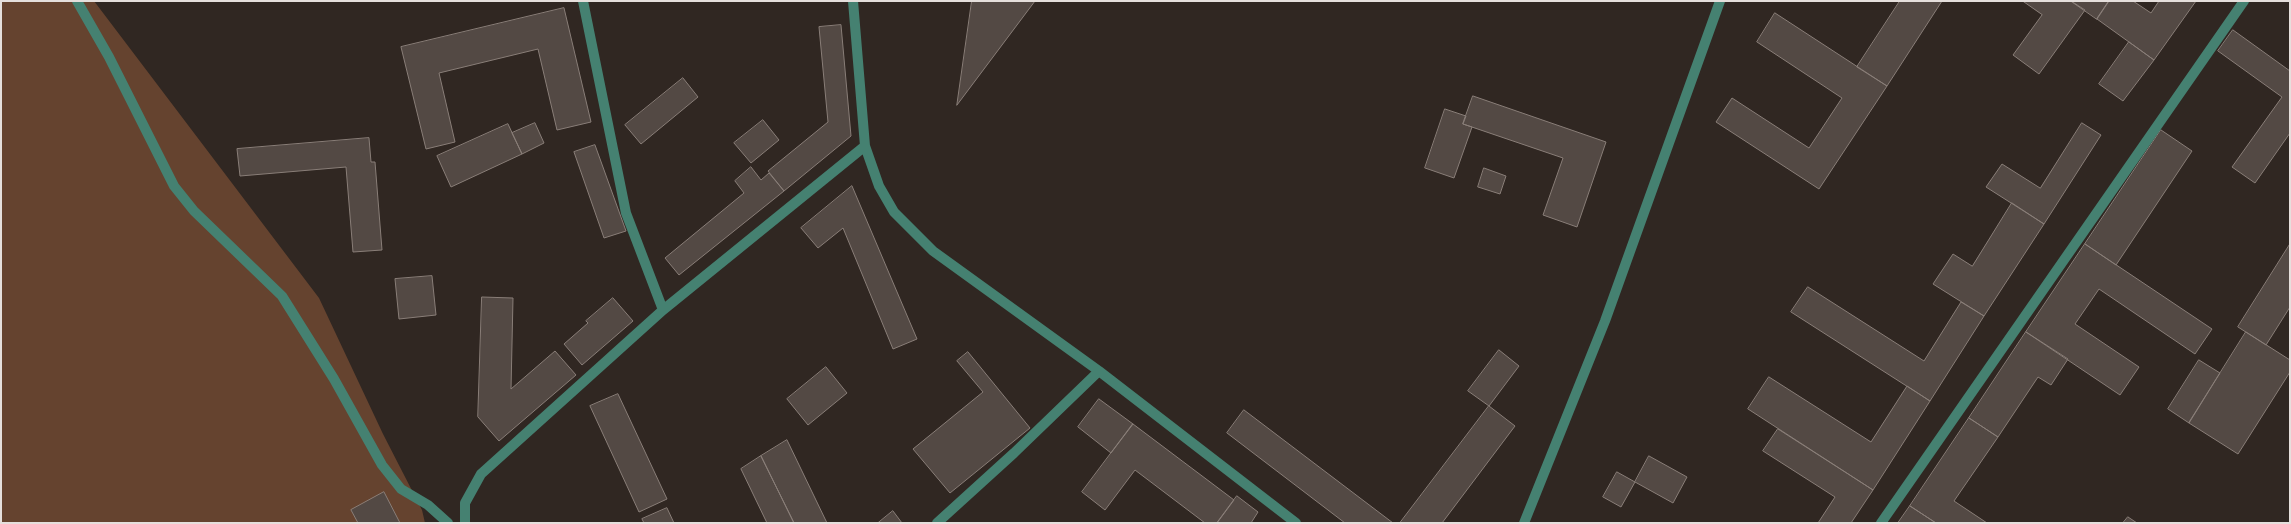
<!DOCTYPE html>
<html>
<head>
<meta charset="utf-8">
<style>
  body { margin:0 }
  #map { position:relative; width:2291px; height:524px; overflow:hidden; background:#302722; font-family:Arial,sans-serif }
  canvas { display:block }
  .frame { position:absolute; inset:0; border:2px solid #e5dfdc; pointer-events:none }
</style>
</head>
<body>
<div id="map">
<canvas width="2291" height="524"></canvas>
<div class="frame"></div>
</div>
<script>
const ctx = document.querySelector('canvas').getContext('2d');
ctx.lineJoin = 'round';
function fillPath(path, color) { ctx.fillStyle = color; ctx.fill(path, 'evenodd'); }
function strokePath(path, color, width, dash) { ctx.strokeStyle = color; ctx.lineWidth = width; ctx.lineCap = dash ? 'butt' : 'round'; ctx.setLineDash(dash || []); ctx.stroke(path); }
const green = new Path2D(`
  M1,1h93l225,297 64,136 39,76 3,13h-424z`);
const building = new Path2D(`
  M972,1h63l-78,104z
  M1900,1h42l-55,85 -30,-19z
  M2023,1h48l14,9 -46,64 -26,-19 29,-40z
  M2071,1h38l-12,18z
  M2109,1h24l18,12 8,-12h37l-42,59 -57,-41z
  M564,8l27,114 -34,8 -19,-81 -99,24 16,69 -29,7 -25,-102z
  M1775,13l112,73 -68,103 -103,-67 16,-24 77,50 33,-50 -85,-56z
  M841,25l10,111 -67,55 -16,-20 60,-49 -9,-95z
  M2233,30l57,41v62l-35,50 -23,-16 50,-70 -64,-46z
  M2129,42l25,18 -31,41 -24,-17z
  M683,78l15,19 -57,47 -16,-19z
  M1473,96l133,46 -29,85 -34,-12 20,-57 -100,-34z
  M1445,109l21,7 -3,8 9,3 -18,51 -29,-10z
  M763,120l16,20 -28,23 -17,-20z
  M535,123l9,20 -22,11 -10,-21z
  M2082,123l19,12 -57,89 -58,-37 16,-23 38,24z
  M508,124l14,30 -71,33 -14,-31z
  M2161,130l31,21 -76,114 -31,-21z
  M369,138l2,24h4l7,88 -29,2 -7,-85 -106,9 -3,-27z
  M595,145l31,86 -22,7 -30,-86z
  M751,167l10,13 8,-7 15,18 -105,84 -14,-17 79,-65 -9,-12z
  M1484,168l22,8 -6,18 -22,-7z
  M852,186l65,153 -24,10 -50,-121 -25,20 -17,-20z
  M2012,203l32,21 -60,92 -51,-32 20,-30 19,12z
  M2085,244l127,85 -17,25 -96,-65 -24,35 64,43 -19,28 -94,-63z
  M2290,244v63l-24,38 -28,-18z
  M432,276l4,39 -37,4 -4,-40z
  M1808,287l116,74 37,-59 23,14 -54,85 -139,-89z
  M482,297l31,1 -2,91 44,-38 21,24 -77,66 -21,-24z
  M613,298l20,23 -51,44 -18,-21 24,-21 -2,-2z
  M2026,332l42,27 -17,26 -13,-8 -40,60 -29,-19z
  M2246,332l44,28v12l-52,82 -49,-31z
  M1499,350l20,16 -30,40 -21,-15z
  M968,352l62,76 -80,65 -37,-44 70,-57 -26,-31z
  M2199,360l21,13 -31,50 -21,-14z
  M826,367l21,26 -39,32 -21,-26z
  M1769,377l102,65 36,-56 23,15 -57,89 -125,-81z
  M618,394l49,105 -28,13 -49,-106z
  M1099,399l34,25 -22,29 -33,-26z
  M1489,406l26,20 -73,97h-42z
  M1244,410l149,113h-48l-118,-90z
  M1969,418l29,19 -44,64 33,22h-51l-26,-17z
  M1133,424l101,76 -17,23h-12l-70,-53 -30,40 -23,-18z
  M1778,429l95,61 -22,33h-33l17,-26 -72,-46z
  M787,440l40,83h-33l-33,-67z
  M761,456l33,67h-27l-26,-54z
  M1649,456l38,21 -14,26 -38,-21z
  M1617,472l18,10 -14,25 -18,-10z
  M384,492l16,31h-42l-7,-13z
  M1237,496l21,16 -7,11h-34z
  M1910,506l26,17h-38z
  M667,508l7,15h-30l-2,-4z
  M893,511l9,12h-24z
  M2128,517l9,6h-14z`);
const minor = new Path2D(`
  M77,1l32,56 65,129 20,25 88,85 52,83 48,86 19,24 27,16 20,18
  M583,1l43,212 37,97
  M853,1l12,145 14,40 15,26 39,39 166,120 197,152
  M465,523v-20l16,-29 182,-164 202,-164
  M937,523l77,-70 85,-82
  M1524,523l81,-202 115,-320
  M1881,523l363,-522`);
fillPath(green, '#65432f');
fillPath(building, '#534944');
strokePath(building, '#897e78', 1);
strokePath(minor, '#458171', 10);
</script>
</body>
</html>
